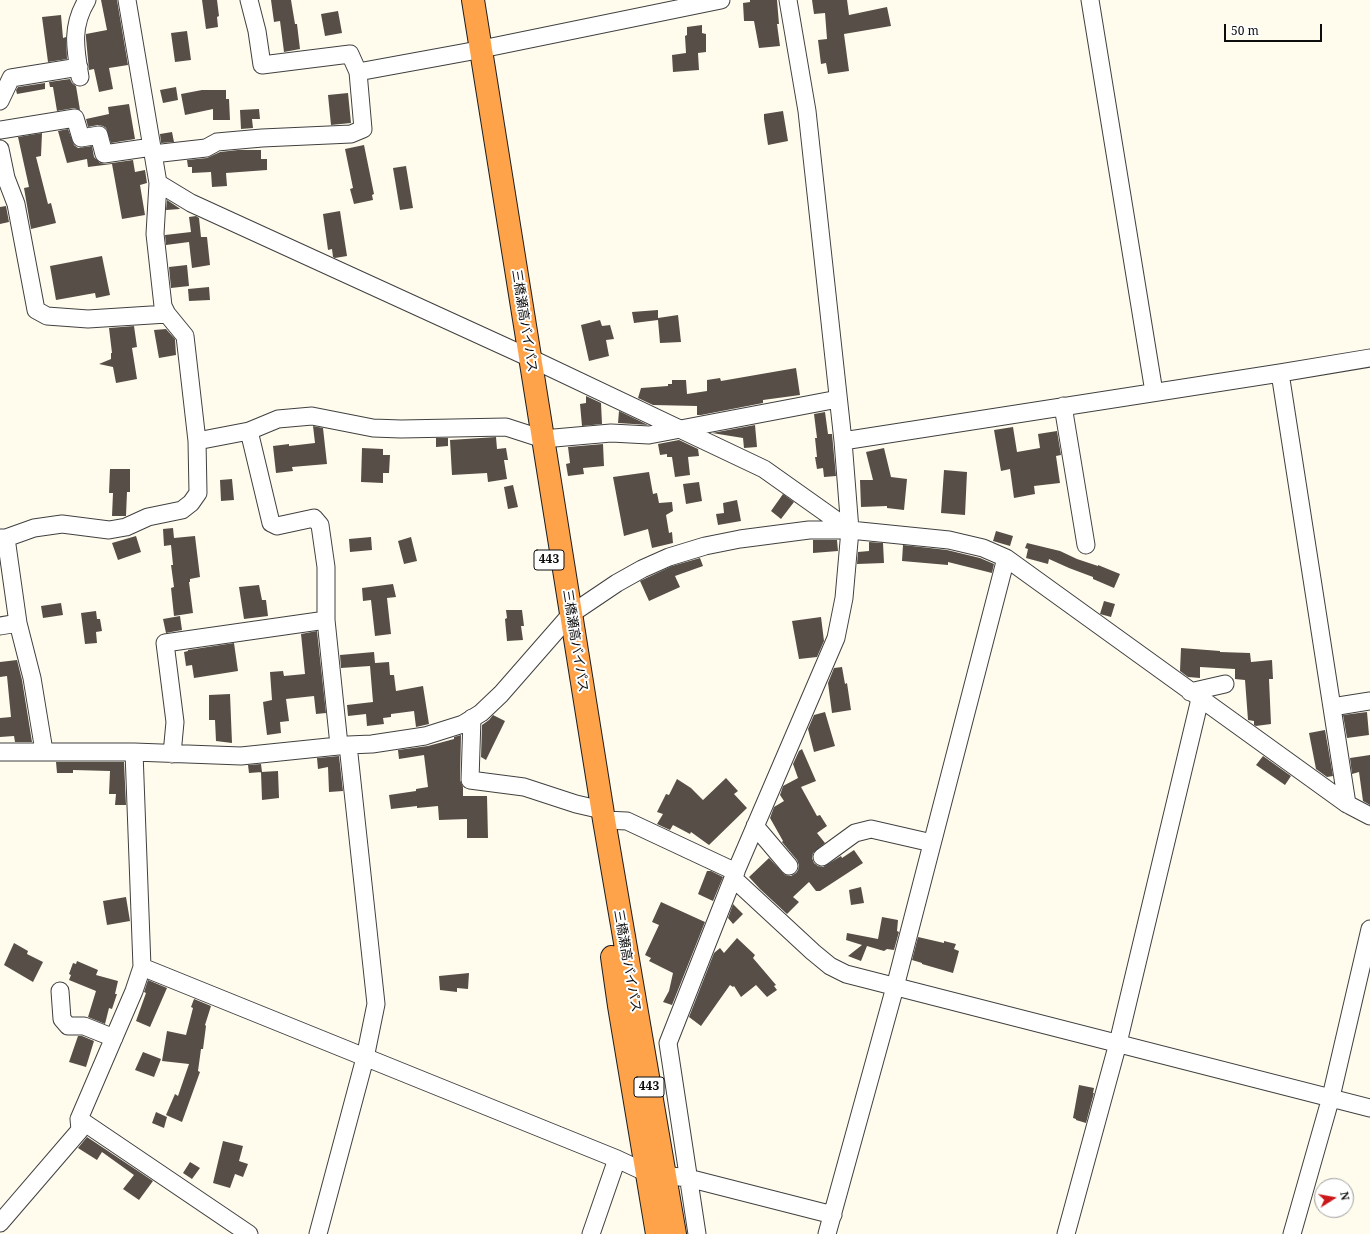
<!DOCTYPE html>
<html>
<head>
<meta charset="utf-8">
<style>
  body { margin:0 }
  #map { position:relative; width:1370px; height:1234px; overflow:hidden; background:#fffced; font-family:"Noto Serif",serif }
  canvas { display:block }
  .north { position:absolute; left:1314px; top:1178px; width:40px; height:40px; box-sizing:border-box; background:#fff; border:1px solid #9e9e9e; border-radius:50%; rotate:79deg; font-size:11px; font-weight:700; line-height:16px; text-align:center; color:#0d0d0d }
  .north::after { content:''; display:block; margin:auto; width:14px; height:18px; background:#cb171a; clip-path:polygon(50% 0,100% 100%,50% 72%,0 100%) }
  .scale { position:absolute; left:1224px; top:24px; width:98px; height:18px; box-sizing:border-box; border:2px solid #0d0d0d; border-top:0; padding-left:5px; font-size:12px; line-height:14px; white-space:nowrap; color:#0d0d0d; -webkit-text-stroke:3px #fff; paint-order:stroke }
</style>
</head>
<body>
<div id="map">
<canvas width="1370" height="1234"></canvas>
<div class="north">N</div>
<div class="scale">50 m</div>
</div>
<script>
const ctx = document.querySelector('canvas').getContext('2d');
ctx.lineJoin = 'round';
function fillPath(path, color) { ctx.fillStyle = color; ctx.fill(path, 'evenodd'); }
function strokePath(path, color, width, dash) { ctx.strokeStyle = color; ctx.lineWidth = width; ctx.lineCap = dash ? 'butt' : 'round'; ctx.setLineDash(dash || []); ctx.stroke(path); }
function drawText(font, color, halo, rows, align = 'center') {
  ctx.font = font + ' "Noto Serif","Noto Sans JP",serif'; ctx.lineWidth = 4; ctx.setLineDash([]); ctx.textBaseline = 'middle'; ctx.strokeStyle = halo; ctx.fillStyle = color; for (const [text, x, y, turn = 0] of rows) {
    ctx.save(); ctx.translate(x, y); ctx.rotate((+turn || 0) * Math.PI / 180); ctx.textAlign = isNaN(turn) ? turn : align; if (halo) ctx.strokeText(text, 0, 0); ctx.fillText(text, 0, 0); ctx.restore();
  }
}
const building = new Path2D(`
  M101,0h16l11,65 -19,3 4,21 -14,3 -5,-23 -5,1 -3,-32v-4l21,-4z
  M202,0h15l2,16 -2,1 1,10 -12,2z
  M271,0h20l4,24h2l3,25 -16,3 -4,-31 -6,1z
  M750,0h27l2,24h-2l3,22 -21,2 -5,-27h-10l-1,-18 7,-1z
  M812,0h35l2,15 38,-8 4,19 -47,8 5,37 -21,3 -2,-11 -5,1 -3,-24 9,-1 -2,-26 -11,1z
  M338,11l4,22 -17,3 -4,-22z
  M61,15l2,23 3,-1 1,22 -19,3 -6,-45z
  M702,25v8l4,1v18l-8,1 1,17 -26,2 -1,-17 14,-2 -1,-17 2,-1v-8z
  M187,31l4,29 -16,2 -4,-29z
  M70,79l2,4 4,3 4,24 -6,-2 -17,3 -4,-24h-3l-1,-5z
  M45,83v6l-28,5 -1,-4 2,-3z
  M176,87l2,13 -15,3 -3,-13z
  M202,90h24v9h3l1,21h-17v-11l-28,6 -4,-21z
  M348,93l3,30 -20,2 -3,-30z
  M129,104l6,35 -24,4 -5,-15 -3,-2 -5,-1 -10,2 -2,-8 23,-5 -1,-7z
  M259,109l1,10h-8l1,9 -12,1 -1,-19z
  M783,111l5,30 -20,4 -4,-26v-5z
  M68,129l6,16 4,3 14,-2 2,11 6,6 5,1 28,-4 2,12 10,-2 2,13 -7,2 5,30 -23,4 -10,-55 -24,3 -1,-8 -20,4 -9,-32z
  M172,132l2,10 -13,1 -1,-9z
  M42,133l-1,23 -5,1 12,47 3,-1 5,20 -25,6 -7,-41 5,-1 -11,-50z
  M364,145l10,49 -2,1 1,5 -19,4 -4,-15 3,-1 -8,-39z
  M238,150h23v9h6v11l-41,3 1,13 -15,1 -1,-15 -19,1v-6h-4l-1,-7 20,-2 13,-6z
  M406,166l7,42 -13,2 -7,-42z
  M167,200l12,8 1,1 -14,1z
  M6,206l3,16 -9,2v-17z
  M340,211l7,45 -12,2 -2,-1 -1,-8 -4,1 -5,-36z
  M196,216l3,2 2,19h6l3,28 -18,3 -3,-26 -23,3 -1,-10 26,-3 -2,-15z
  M102,256l8,39 -14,3 -1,-5 -39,7 -6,-34z
  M187,265l2,21 -18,2 -2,-21z
  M209,287l1,13 -21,1 -1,-12z
  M658,310v8l20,-3 3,27 -21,1 -2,-23 -24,3 -2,-11z
  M600,320l2,6 8,-1 4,14 -8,1 3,16 -20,5 -8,-36z
  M134,326l3,21 -5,1 5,31 -21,4 -3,-16 -14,-3 12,-5v-6h1l-3,-25z
  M166,329l9,10 1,16 -17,3 -5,-28z
  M796,368l4,27 -37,5v3l-62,12h-4v-9l-44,-1 -15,-7 3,-10 27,-2v-2h4v-4h14l1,14 20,-3v-11l13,-2 1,3z
  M586,396l15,7 1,21 -20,2 -2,-22 6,-1z
  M619,411l29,14 -30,-2z
  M825,412l3,22h4l4,42 -12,1 -1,-9 -6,1 -2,-12h2l-2,-19h2l-3,-24z
  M755,425l2,22 -13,1 -1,-10 -31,-5z
  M313,426l10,2 4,36 -35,3 1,4 -17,2 -3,-27 16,-2v2l26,-3z
  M1013,427l4,25 23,-4 -2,-14 19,-3 4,24 -5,1 4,27 -26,3 1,8 -21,4 -4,-29 -9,2 -7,-41z
  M496,437l1,12 9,-1 2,12h-4l3,19 -19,3 -1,-9 -35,2 -2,-35z
  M436,438h12v8l-12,1z
  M679,440l19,9 1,7 -11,1 2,18 -15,2 -3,-20h-5v-3l-7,1 -2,-11z
  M603,444l1,22 -21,2 1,6 -16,2 -2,-12 4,-1 -2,-16z
  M362,448l21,1v6h7l-1,18h-6v10l-22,-1z
  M884,448l7,29 16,2 -3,31 -17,-2v-2l-26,1 -1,-27h13l-7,-28z
  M110,469h20v23h-3l-1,24h-14l1,-23h-4z
  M944,470l23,2 -2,43 -24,-2z
  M649,472l4,22 4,-1 2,10 13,-1 1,9 -7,4 3,18 3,-1 1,11 -21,5 -4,-19 -24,7 -11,-59z
  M232,479l2,21 -13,1 -1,-21z
  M699,482l3,19 -16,3 -3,-20z
  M513,485l5,22 -10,2 -4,-22z
  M783,494l11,8 -13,17 -10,-8z
  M737,500l4,21 -23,4 -2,-11 8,-1 -1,-10z
  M173,528l1,10 21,-2 5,41 -10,2v3h-1l4,31 -19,3 -3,-28 3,-1 -3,-22h2l-2,-20 -7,1 -1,-17z
  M996,531l17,5 -3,10 -17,-5z
  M136,536l5,16 -23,8 -6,-17z
  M371,537l1,13 -22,2 -1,-13z
  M411,537l6,24 -13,3 -6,-23z
  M813,540h24l1,11 -25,2z
  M869,542l14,1 1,20 -27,1 1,-12 11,-1z
  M1027,543l33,8 17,8 21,7v-1l22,9 -6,14 -21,-9v-2l-24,-9 -20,-9 -1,5 -22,-6 2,-9 -3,-1z
  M903,545l44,5 33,8 14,6 -2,9 -44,-11v3l-46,-4z
  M700,558l3,8 -28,10 5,11 -31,14 -9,-20 32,-15z
  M393,584l3,13 -9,1 4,36 -16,2 -4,-36 -8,1 -1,-13z
  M259,585l3,15h4l2,16 -24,3 -5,-32z
  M1104,601l11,3 -4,13 -11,-3z
  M61,603l2,12 -20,3 -2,-12z
  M506,610h16l2,16h-3l2,14 -16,1 -2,-22 2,-1z
  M96,611l1,8h3l2,12 -6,1 1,11 -12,1 -4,-31z
  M180,616l2,14 -16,3 -3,-14z
  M821,617l3,24 -7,16 -18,2 -7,-38z
  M317,631l9,82 -10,1 -2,-18 -28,3 3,22 -9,1 1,11 -14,2 -4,-33 9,-2 -2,-28 13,-1 1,5 21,-2 -4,-40z
  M234,643l4,28 -44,7 -2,-13 -6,1 -2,-14 4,-1v-1z
  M1181,648l39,3v1l30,1 1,9 21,-2 1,19h-4l2,45 -15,2 -2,-1v-4l-6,-1 -3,-40 -10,-1v-10l-35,-2v11l-12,-1 -8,-6z
  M374,652l1,11 14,-1 1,13h4l2,16 27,-5 6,38 -13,3 -2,-16 -23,3v3l-8,1 1,6 -17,2 -1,-12 -18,2 -1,-11 26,-3 -3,-36 -29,2 -1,-13z
  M17,660l5,20 10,62h-17l-1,-6 -14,1v-19l11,-1 -4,-41 -7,1v-15z
  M842,667l3,17 2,-1 4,27 -19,3 -4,-30 6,-15z
  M230,694l2,49 -16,-2 -1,-21h-6v-25z
  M825,712l10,34 -21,6 -6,-23 6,-14z
  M1367,712l2,23 -22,3 -4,-23z
  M493,715l12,6 -19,39 -5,-3 1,-32 7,-5z
  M1325,730l8,46 -6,1 -11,-8 -7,-36z
  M461,735l-1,45 3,7v9h24l1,42h-21v-19l-28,1 -1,-14 -21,2v-2l-26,3 -2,-14 27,-4v-2l12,-2 -4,-32 -25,4 -1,-9 30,-4 26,-7v-2z
  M802,749l14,32 -15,6 16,29 3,-1 7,11 -10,7 8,10 -12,10 -1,5 2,5 4,3 5,1 18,-11 1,2 12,-8 9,13 -43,28h-4l-7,-9 -16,15 6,5 -12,12 -27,-25 -11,-12 20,-19 16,17 6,1 5,-3 2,-3 1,-5 -2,-5 -15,-18 1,-1 -13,-23 4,-11 10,-6 -4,-6 3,-9 15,-8 -5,-14 6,-13z
  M1370,755v50l-7,-4 -4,-29 -7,2 -2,-16z
  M339,756l4,35 -14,1 -1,-25 -10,2 -1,-11z
  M1263,756l28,20 -6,9 -29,-20z
  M56,762h68l2,43h-11l1,-11h-7l1,-23 -37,-1v3h-16z
  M261,764l1,8 -13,1 -1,-8z
  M278,771l1,27 -17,2 -1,-28z
  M726,778l12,13 -4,3 13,14 -38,37 -18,-13 -1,2 -17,-9 -3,5 -13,-6 6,-10 -6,-2 9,-18 3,1 8,-16 14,9 12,12z
  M707,871h4l12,6 -10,24 -15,-7z
  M861,887l3,16 -13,2 -2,-15z
  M126,897l4,24 -23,4 -4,-24z
  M661,902l44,20 -33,83 -9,-3 6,-11 4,-18 -24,-12 2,-3 -6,-3 14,-30 -7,-3z
  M733,904l10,10 -10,10 -5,-6z
  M882,917l16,3 -1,11 2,1 -5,18 -7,-1 -3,2 -17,-5 -6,15 -13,-5 14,-11 -16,-5 1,-7 31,6z
  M918,937l26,6v-2l12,3 -2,5 5,2 -6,22 -31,-9v-1l-10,-3z
  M737,938l18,17 -2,3 23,27 -2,1 3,4 -10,7 -11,-12 -15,12 -7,-11 -1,1 -3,-2 -29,41 -12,-9 25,-64 6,-5 4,5z
  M14,943l14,8 -1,3 16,8 -10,20 -29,-17z
  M77,961l21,9 -2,5 22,6 -3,13h2l-5,15 -3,-1 -4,16 -17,-7 8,-26 -27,-11 2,-5 -2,-1 4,-11 3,1z
  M469,973l-1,16 -11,-1v4l-17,-2 -1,-14z
  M148,980l19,8 -17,39 -14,-6 10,-28 -2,-1z
  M194,999l17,7 -6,19 1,1 -3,23h-2l-3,22 2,1 -18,50 -16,-7 9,-21 3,2 11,-32 -27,-3 5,-30 19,4 7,-27 -2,-1z
  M78,1036h4l12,5 -8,26 -17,-5z
  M143,1052l18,7 -7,18 -19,-7z
  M1079,1085l15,3 -1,5h1l-8,30 -10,-3v-1l-3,-1z
  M156,1112l11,5 -3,11 -12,-5z
  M87,1137l66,44 -14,19 -16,-11 11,-14 -32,-23 -5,8 -19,-12z
  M223,1141l20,5 -4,15 9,3 -5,13 -8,-3 -5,14 -17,-5z
  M190,1162l10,6 -8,11 -9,-6z`);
const minor = new Path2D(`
  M1090,0l64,392
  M358,72l109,-20 254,-52
  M80,77c-5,-29 -9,-51 7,-77
  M0,101l11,-23 68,-11
  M0,130l75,-12 6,20 18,-3 5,19 48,-7
  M0,149l6,29 10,26 20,106 11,6 41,3 79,-5
  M153,154l53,-6 11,-6 45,-4 89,-4 12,-5 -5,-57 -8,-18 -88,11 -5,-34 -8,-31
  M158,183l33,20 339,155 234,111 86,61
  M1280,373l67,431
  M1063,406l23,139
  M249,431l22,92 6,3 37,-8 6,7 6,42v53l13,125
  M197,441l52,-10 29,-12 34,-3 61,12 28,1 105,-2 37,12 68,-6 38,2 189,-36
  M843,441l437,-68 90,-15
  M0,538h6l28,-10 28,-4 47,6 17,-3 22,-10 34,-7 9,-7 7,-10 -1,-52 -12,-105 -18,-22 -4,-8 -8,-72 3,-51 -31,-183
  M6,538l12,85 14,55 12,73
  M0,626l18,-3
  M1190,692l35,-8
  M1332,707l38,-6
  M472,718l-2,62 54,7 52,17 26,6
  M0,752h134l107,4 107,-11 24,-1 53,-8 38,-12 18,-11 20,-19 70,-80 46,-31 25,-14 27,-12 36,-11 35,-7 69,-9h41l99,10 34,8 23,10 341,246 23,12
  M172,754l3,-32 -10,-79 161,-23
  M604,820l23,1 109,51
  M755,826l34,40
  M822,857l33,-24 16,-4 61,14
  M733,878l80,74 17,14 16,8 524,134
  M142,967l475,192 30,14 41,5 145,37
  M60,991l2,28 6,7h16l30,12
  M79,1119l170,115
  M0,1223l80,-93 -1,-11 55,-128 8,-24 -8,-215
  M318,1234l47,-176 11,-54 -28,-259
  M591,1234l26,-75
  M697,1234l-29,-191 65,-165 103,-240 8,-40 6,-68 -7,-89 -36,-330 -19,-111
  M827,1234l68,-247 111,-429
  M1066,1234l52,-191 82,-344
  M1292,1234l39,-137 39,-168`);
const highway = new Path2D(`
  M473,0l131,820 71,414
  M612,957l7,49 38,228`);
const shields = [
  [549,560,30],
  [649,1087,30]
];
const shieldNames = [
  ["443",549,560],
  ["443",649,1087]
];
const streetNames = [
  ["三橋瀬高バイパス",524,321,81],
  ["三橋瀬高バイパス",575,641,81],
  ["三橋瀬高バイパス",627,961,80]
];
fillPath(building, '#574e48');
strokePath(minor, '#404040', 19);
strokePath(highway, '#1e1e1e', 24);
strokePath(minor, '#fff', 17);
strokePath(highway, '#ffa34b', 22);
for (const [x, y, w] of shields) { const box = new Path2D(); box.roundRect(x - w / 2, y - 10, w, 20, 3); ctx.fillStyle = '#fff'; ctx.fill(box); strokePath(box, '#0d0d0d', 1); }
drawText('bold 12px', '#0d0d0d', null, shieldNames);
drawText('13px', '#0d0d0d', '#fff', streetNames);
</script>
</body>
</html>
